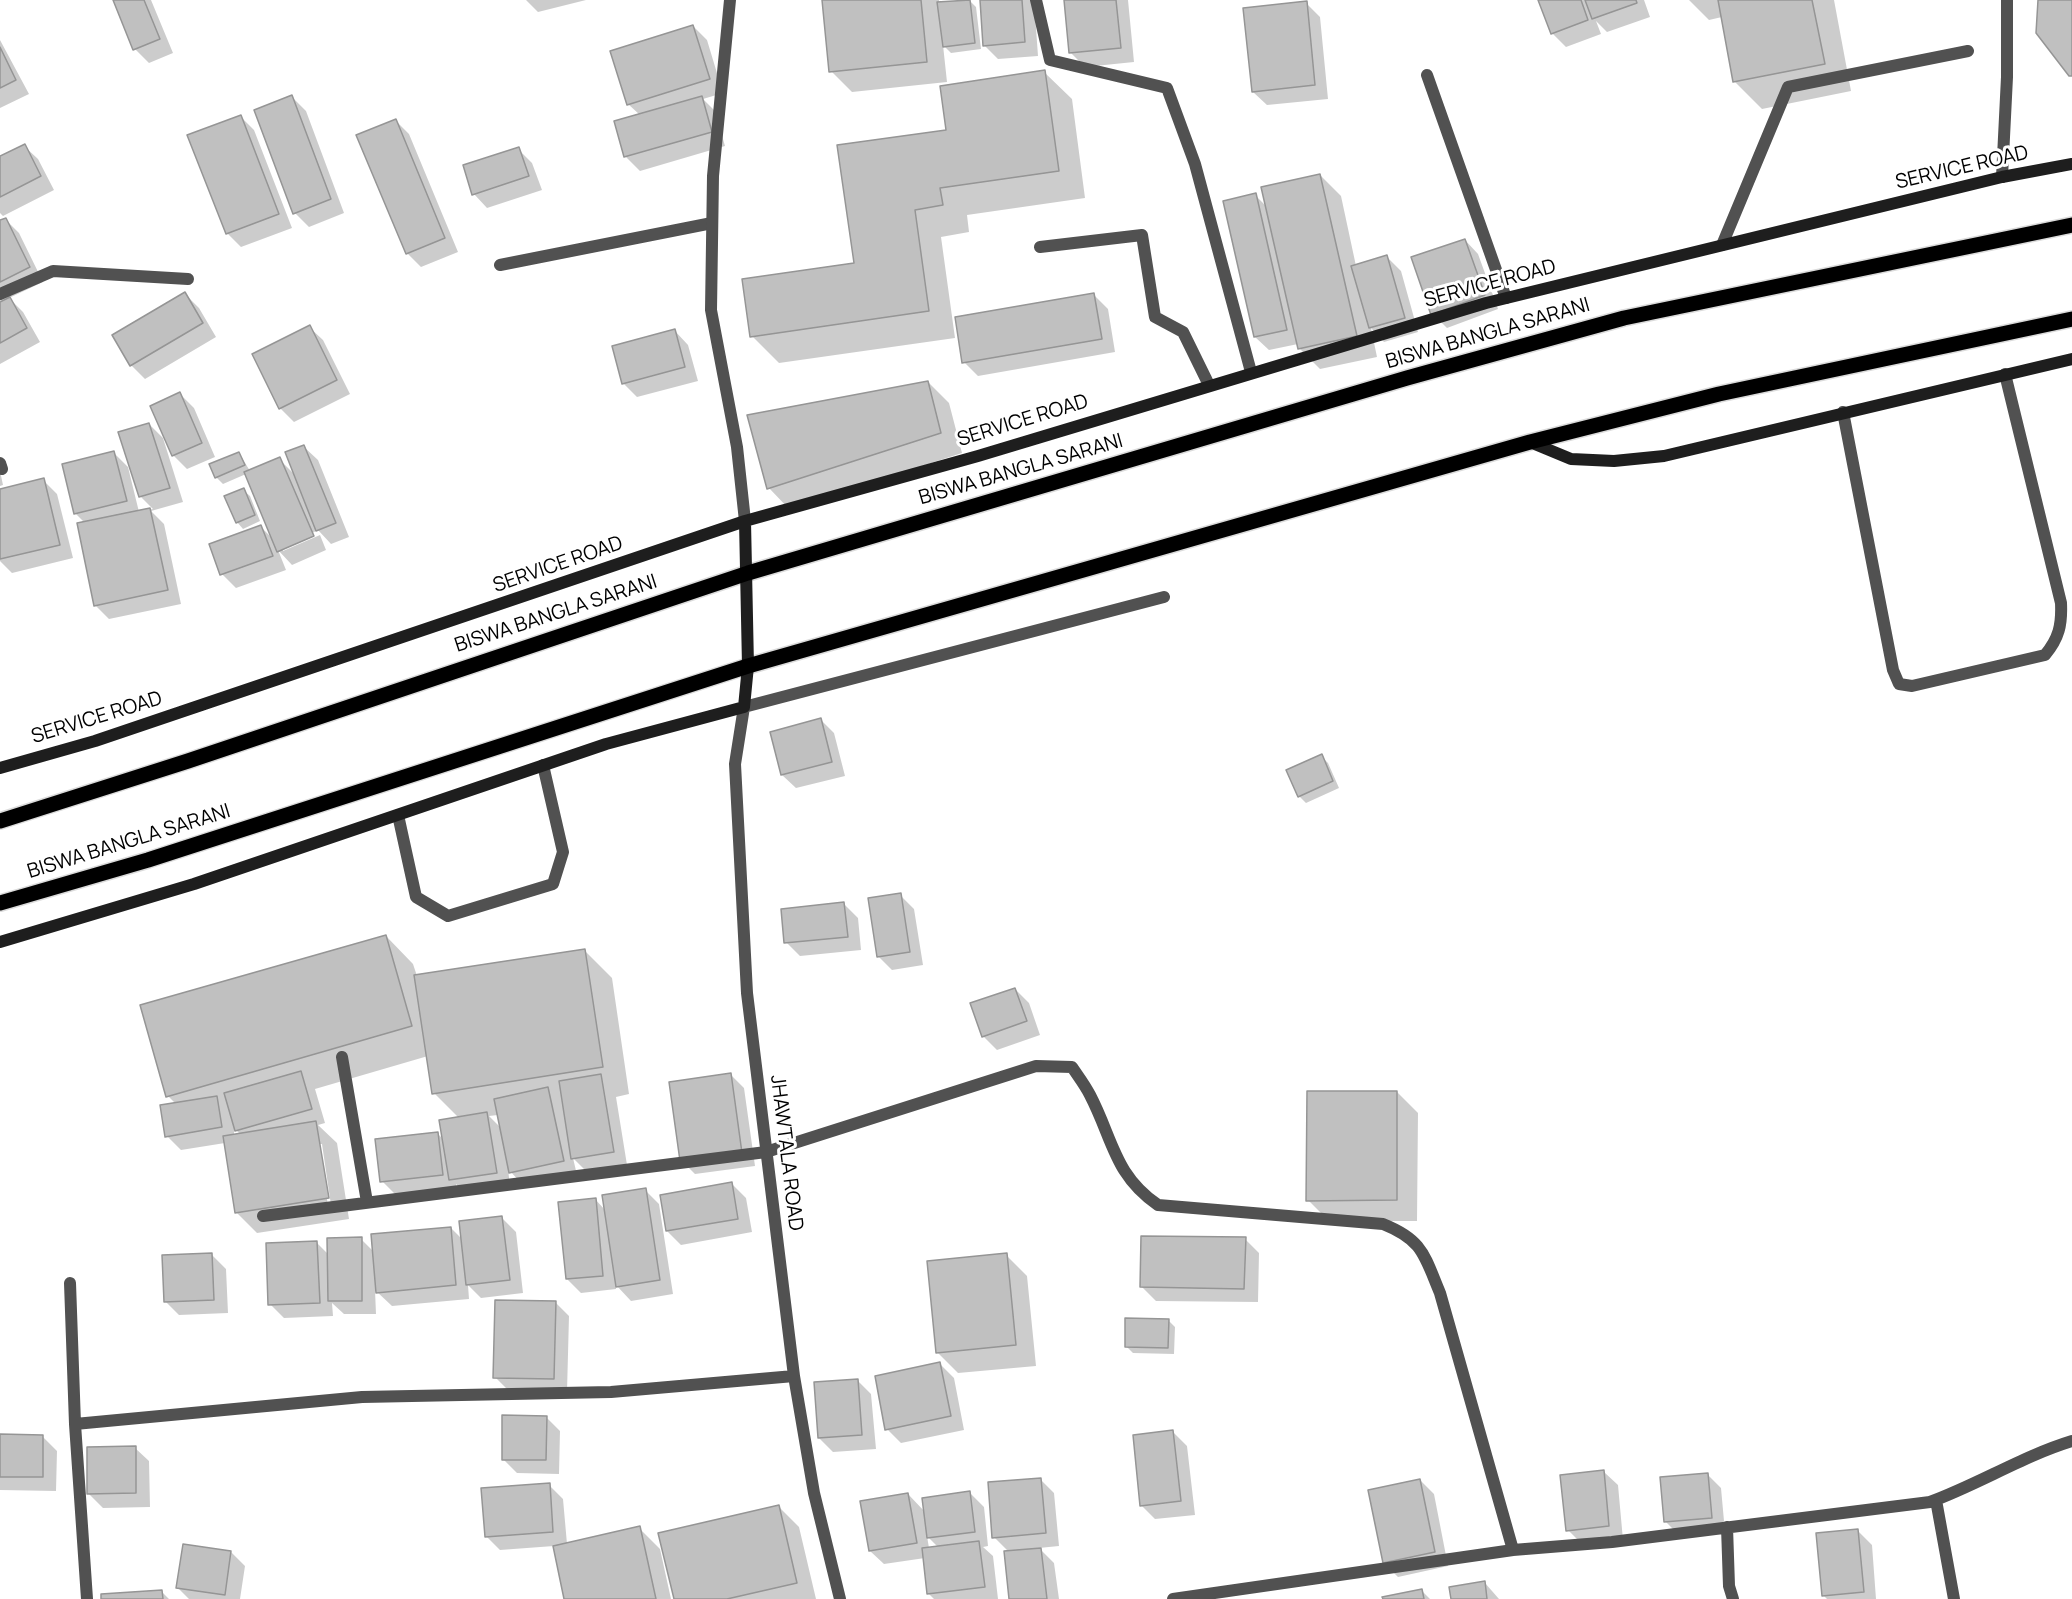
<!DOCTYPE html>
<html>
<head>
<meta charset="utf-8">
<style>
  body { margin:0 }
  canvas { display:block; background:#fff }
</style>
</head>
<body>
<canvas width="2072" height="1599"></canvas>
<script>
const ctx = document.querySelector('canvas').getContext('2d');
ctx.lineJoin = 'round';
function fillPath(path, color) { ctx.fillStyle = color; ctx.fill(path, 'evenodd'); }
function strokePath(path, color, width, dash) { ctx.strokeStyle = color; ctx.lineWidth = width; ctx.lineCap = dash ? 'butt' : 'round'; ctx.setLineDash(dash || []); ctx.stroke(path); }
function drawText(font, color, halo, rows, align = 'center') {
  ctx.font = font + ' Manrope,sans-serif'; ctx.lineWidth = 6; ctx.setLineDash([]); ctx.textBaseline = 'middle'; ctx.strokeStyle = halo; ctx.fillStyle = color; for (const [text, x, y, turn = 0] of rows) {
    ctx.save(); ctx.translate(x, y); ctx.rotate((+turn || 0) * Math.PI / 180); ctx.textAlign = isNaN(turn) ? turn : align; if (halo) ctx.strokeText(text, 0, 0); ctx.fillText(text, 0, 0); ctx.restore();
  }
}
const shadow = new Path2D(`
  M114,0h37l22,53 -24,10 -14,-14z
  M526,0h60l-48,12z
  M824,0h115v4l30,-4 7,7 5,42 -30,4 -8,-8 4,37 -95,10 -21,-21z
  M981,0h53l4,56 -40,3 -14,-14z
  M1066,0h62l6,62 -49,5 -14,-14z
  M1540,0h104l6,17 -43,15 -11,-11 5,13 -35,13 -14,-14z
  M1689,0h145l17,91 -89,18 -27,-27 -13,-65 -13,3z
  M1306,3l14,14 8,82 -61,6 -14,-13z
  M693,26l14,14 16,53 -20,6 12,12 10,35 -85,25 -14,-14 -10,-35 24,-7 -12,-11z
  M0,40l29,54 -29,14z
  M1044,72l28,27 13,99 -118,17 2,17 -28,5 14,101 -176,25 -27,-27 104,-72 92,-133z
  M292,97l14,14 38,102 -35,14 -14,-14z
  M240,116l14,14 38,98 -51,19 -14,-14z
  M395,120l14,14 49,118 -37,15 -14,-14z
  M24,146l14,13 16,31 -51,26 -3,-3v-55z
  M518,149l14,14 10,27 -55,18 -13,-14z
  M1320,175l21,21 15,70 31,-9 14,14 17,61 -34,10 -13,-14 6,29 -57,12 -21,-21 -1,-4 -29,6 -14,-13v-142l12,12z
  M5,219l14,14 24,49 -34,16 14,14 17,30 -40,22v-142z
  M1465,240l13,14 20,55 -51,19 -14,-14z
  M185,294l14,14 17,29 -71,42 -14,-14z
  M1094,295l14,14 7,43 -137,24 -14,-14z
  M309,327l14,13 27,54 -56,28 -14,-14z
  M675,331l13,14 10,36 -61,16 -14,-14z
  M928,382l21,21 13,50 -173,56 -20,-21z
  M180,394l14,14 21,49 -28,12 -14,-14z
  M149,424l14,14 20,64 -32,9 13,13 17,80 -72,15 -14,-14 -10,-82 -10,-10 39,-60 14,14 11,45 14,-3 -13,-13z
  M304,447l14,13 31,77 -18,7 -13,-14 -35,18v3l37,-16 6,15 -34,15 -14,-15 8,20 -50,18 -14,-14 38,-48 14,14 -28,-66 -23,10 -7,-7 23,-24 11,18 29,-12 16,16z
  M0,471l3,14 -3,1z
  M43,480l14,14 16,64 -61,15 -12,-12v-70z
  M243,490l7,6 10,25 -17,8 -6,-7z
  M820,719l14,14 11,43 -49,12 -14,-13z
  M1321,756l7,7 11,25 -33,15 -7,-7z
  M900,895l14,14 9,56 -31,5 -14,-14z
  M844,904l14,14 3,32 -61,6 -14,-14z
  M386,936l27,28 4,12 168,-25 27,27 17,116 -13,3 11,68 -40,7 -14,-14 4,17 -53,11 -16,-17 2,17 -45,7 -9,-9v4l-60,7 -14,-14 55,-48 7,7 15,-22 -25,-25 -6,-37 -113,33 10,34 -7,2 19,18 12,76 -92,14 -21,-21 -11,-69 -44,7 -14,-14 9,-32 -8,-8zM498,1115l3,13 -12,-12zM234,1123l2,7 4,4 -6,1zM319,1144h3l9,61 -3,1z
  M1015,989l14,14 11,32 -43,15 -14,-14z
  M730,1074l14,14 11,78 -60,8 -14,-14z
  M1397,1092l21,21 -1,108h-88l-21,-21z
  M732,1184l14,14 6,34 -71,13 -14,-14z
  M645,1190l14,14 14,90 -42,7 -15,-16v4l-35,4 -14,-14 28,-80 10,11z
  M502,1218l14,14 7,61 -42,5 -13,-13 1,14 -77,7 -17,-16 1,24h-32l-12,-11 1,13 -49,2 -14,-14 47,-61 12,12 32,-16 13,13 77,-24 12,12z
  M1245,1239l14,14 -1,49 -102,-1 -14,-14z
  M212,1255l14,14 2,44 -49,2 -14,-14z
  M1006,1255l21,21 9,90 -78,7 -21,-21z
  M555,1302l14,14 -2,76 -58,-1 -14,-14z
  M1168,1320l7,7 -1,27 -41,-1 -7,-7z
  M940,1364l14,14 10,52 -63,13 -14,-14z
  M857,1380l14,14 5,55 -43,3 -14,-14z
  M546,1417l14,14 -1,43 -42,-1 -14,-14z
  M1173,1432l14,14 8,69 -40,4 -14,-14z
  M0,1436l43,1 14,14 -1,40 -56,-1z
  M135,1448l14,13 1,46 -47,1 -14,-14z
  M1604,1472l14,13 5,55 -41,4 -14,-14z
  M1707,1474l14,14 4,44 -46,3 -14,-14z
  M1040,1479l14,14 5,53 -20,2 15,15 5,36h-48l-2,-47 -15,-15z
  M1420,1480l14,14 14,72 -50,11 -14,-14z
  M549,1485l14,14 4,45 72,-16 21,21 11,50h-105l-12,-53 -54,4 -14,-14z
  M970,1493l14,14 4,39 -5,1 10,9 5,43h-64l-6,-6 -3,-35 -41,6 -14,-13 38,-57 17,18zM927,1536l11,11 -9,1z
  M778,1506l21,21 17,72h-141z
  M1858,1531l14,14 4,54h-49l-4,-4z
  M231,1552l14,14 -5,33h-51l-12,-12z
  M1485,1583l14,16h-46z
  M1422,1591l8,8h-46z
  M162,1592l7,7h-66z`);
const building = new Path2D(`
  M113,0h31l16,39 -27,11z
  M822,0h99l6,62 -98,10z
  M970,0l5,43 -32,4 -6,-45z
  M980,0h42l3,42 -42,4z
  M1064,0h52l5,48 -52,5z
  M1538,0h43l7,20 -37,14z
  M1585,0h51l1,3 -45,16z
  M1718,0h94l13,64 -92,18z
  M2038,0h34v76h-3l-33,-43z
  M1307,1l8,84 -63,7 -9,-84z
  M693,25l17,54 -83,26 -17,-54z
  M0,47l16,33 -16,8z
  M1045,70l14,101 -119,17 3,17 -28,5 14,101 -179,26 -8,-58 112,-16 -17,-118 109,-15 -6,-44z
  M292,95l39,104 -38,15 -39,-104z
  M702,96l10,36 -88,25 -10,-36z
  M241,115l38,99 -53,20 -39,-99z
  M396,119l49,119 -39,16 -50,-119z
  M25,144l16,32 -41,21v-41z
  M519,147l10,29 -57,19 -9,-30z
  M1320,174l37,162 -59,13 -37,-162z
  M1256,193l31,137 -33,7 -31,-136z
  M6,218l24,49 -30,15v-62z
  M1465,239l20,56 -54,20 -20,-58z
  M1387,255l18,63 -36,10 -18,-62z
  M185,292l18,31 -73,43 -18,-31z
  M1094,293l8,46 -140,24 -7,-46z
  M10,297l17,31 -27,15v-41z
  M310,325l27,55 -58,29 -27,-55z
  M675,329l10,38 -63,17 -10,-38z
  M928,381l13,52 -174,56 -20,-74z
  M180,392l22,51 -30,13 -22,-50z
  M149,423l21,65 -31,9 -21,-65z
  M304,445l32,78 -20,8 -31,-79z
  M114,451l13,50 -53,13 -12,-50z
  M239,452l6,13 -30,13 -6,-14z
  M280,457l34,79 -37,16 -33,-80z
  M44,478l16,67 -60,14v-70z
  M244,488l11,27 -19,8 -12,-27z
  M150,508l18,82 -74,16 -17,-83z
  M261,525l12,31 -53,19 -11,-31z
  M821,718l11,44 -51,13 -11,-43z
  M1322,754l11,27 -35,16 -12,-27z
  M901,893l9,59 -33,5 -9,-59z
  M844,902l4,35 -64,6 -3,-34z
  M386,935l26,91 -246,71 -26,-92z
  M585,949l18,118 -171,27 -18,-119z
  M1015,988l12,33 -45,16 -12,-34z
  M301,1071l11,38 -77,22 -11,-38z
  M731,1073l11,80 -62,8 -11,-79z
  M601,1074l13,78 -43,7 -12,-78z
  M548,1087l16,74 -55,12 -15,-74z
  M1307,1091h90v109l-91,1z
  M217,1096l5,31 -57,10 -5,-32z
  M487,1112l10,61 -48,7 -10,-60z
  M316,1121l13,77 -94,15 -12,-77z
  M438,1132l5,43 -63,7 -5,-43z
  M732,1182l6,37 -72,12 -6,-36z
  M646,1188l14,92 -44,7 -14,-92z
  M596,1198l7,78 -37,3 -8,-77z
  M502,1216l8,64 -44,5 -7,-64z
  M451,1227l5,58 -80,8 -5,-59z
  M1141,1236l105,1 -2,52 -104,-2z
  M362,1237v64h-34l-1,-63z
  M317,1241l3,62 -52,2 -2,-62z
  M212,1253l2,47 -50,2 -2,-47z
  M1007,1253l9,92 -80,8 -9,-92z
  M495,1300l61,1 -2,78 -61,-1z
  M1125,1318l44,1 -1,29 -43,-1z
  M940,1362l11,54 -66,14 -10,-54z
  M858,1379l4,56 -44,3 -4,-56z
  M502,1415l45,1 -1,44h-44z
  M1173,1430l8,71 -41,5 -7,-71z
  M0,1434l43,1v42h-43z
  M136,1446v47l-49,1v-47z
  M1604,1470l5,56 -43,5 -6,-56z
  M1708,1473l4,45 -48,4 -4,-45z
  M1041,1478l5,55 -54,5 -4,-56z
  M1420,1479l15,73 -52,11 -15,-73z
  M550,1483l3,49 -68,5 -4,-49z
  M970,1491l5,41 -48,6 -5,-40z
  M908,1493l9,50 -48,8 -9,-50z
  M779,1505l18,78 -70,16h-53l-16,-66z
  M640,1526l16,73h-92l-11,-53z
  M1858,1529l6,63 -42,4 -6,-63z
  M979,1541l6,46 -58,7 -5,-46z
  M183,1544l48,7 -6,44 -49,-7z
  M1041,1548l6,51h-38l-5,-48z
  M1485,1581l2,18h-36l-2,-12z
  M1422,1589l2,10h-41l-1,-2z
  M162,1590l1,9h-62v-5z`);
const lane = new Path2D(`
  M2002,177l5,-100v-77
  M1722,245l66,-158 180,-36
  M1040,247l102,-12 13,82 28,15 26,53
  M500,265l212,-42
  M1843,412l50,258 6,14 13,2 133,-31c14,-17 17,-30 16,-52l-56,-229
  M398,815l18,82 32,19 105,-32 10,-32 -20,-87`);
const street = new Path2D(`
  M730,0l-17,176 -2,134 26,137 8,74
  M1036,0l14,60 117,28 28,76 56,208
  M1427,75l79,223
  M0,294l53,-23 135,8
  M0,463l2,6
  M342,1057l25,145
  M263,1216l503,-64 270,-86 36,1c6,9 13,18 18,28 23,44 24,80 68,110l225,19c40,16 41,31 57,69l73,257
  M70,1283l5,141
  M1936,1500l18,99
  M1727,1527l2,59 4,13
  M87,1599l-12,-175 287,-27 249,-5 183,-16
  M840,1599l-26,-106 -20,-117 -47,-383 -12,-229 9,-57 420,-110
  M1173,1599l340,-49 99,-8 318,-40c49,-18 93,-46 142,-61`);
const secondary = new Path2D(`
  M1530,442l41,17 43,2 50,-5 408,-97
  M0,768l95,-27 650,-220 233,-65 508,-153 516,-126 70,-13
  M0,942l194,-58 412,-140 138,-37 4,-41 -3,-145`);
const primary = new Path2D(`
  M0,821l188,-60 560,-188 659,-195 217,-60 448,-93
  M0,903l148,-43 600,-194 782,-224 189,-48 353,-75`);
const streetNames = [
  ["SERVICE ROAD",1962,168,-13],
  ["SERVICE ROAD",1490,284,-15],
  ["BISWA BANGLA SARANI",1488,334,-16],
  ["SERVICE ROAD",1023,421,-17],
  ["BISWA BANGLA SARANI",1021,470,-16],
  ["SERVICE ROAD",558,565,-19],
  ["BISWA BANGLA SARANI",556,614,-18],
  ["SERVICE ROAD",97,718,-17],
  ["BISWA BANGLA SARANI",129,842,-17],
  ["JHAWTALA ROAD",786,1153,83]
];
fillPath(shadow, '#0003');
fillPath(building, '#c0c0c0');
strokePath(building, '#959595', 1.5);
strokePath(primary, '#dbdbdb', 18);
strokePath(lane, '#515151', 12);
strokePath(street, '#515151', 12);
strokePath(secondary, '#1e1e1e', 12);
strokePath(primary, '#000', 15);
drawText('20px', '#000', '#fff', streetNames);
</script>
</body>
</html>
